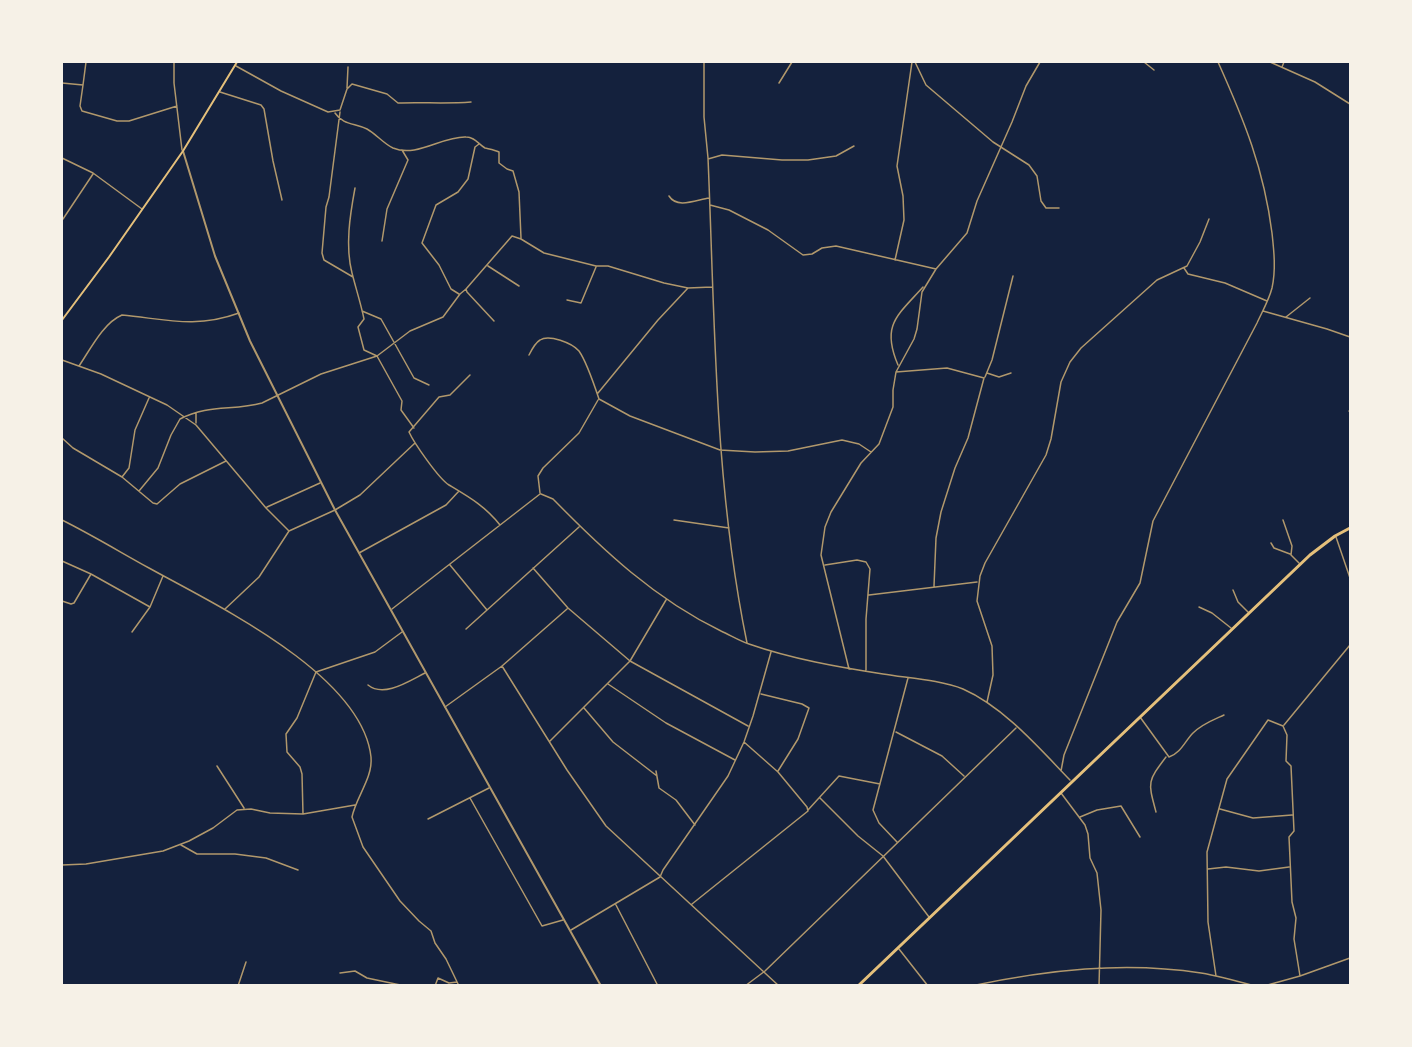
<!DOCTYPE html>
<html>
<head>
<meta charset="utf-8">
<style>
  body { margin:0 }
  #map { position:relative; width:1412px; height:1047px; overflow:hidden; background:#14213d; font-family:Overpass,sans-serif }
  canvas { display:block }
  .frame { position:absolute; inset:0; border:63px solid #f6f1e7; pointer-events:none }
</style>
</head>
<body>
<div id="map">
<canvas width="1412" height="1047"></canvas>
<div class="frame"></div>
</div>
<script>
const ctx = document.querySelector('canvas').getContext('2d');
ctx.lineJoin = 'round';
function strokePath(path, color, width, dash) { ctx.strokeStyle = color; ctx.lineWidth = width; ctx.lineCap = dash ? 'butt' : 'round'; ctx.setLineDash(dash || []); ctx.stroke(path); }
const minor = new Path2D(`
  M174,62v21l8,67
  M704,62v55l4,41c7,162 6,325 39,485
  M915,62l11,23 67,57 36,23 8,11 4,25 5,7h13
  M1144,62l10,8
  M1270,62l45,20 35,22
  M236,66l45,25 47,21 12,-2 7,-21 5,-5 35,10 11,9c24,-1 48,1 73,-1
  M1282,67l2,-5
  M62,83l21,2 -3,21 2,5 35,10h12l48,-15
  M779,83l13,-21
  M83,85l3,-23
  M347,88l1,-21
  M220,92l41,13 3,4 9,52 9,39
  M340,112l-11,85 -3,10 -4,46 2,7 29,17
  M335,113c8,12 19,10 32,16 9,5 17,15 26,19 24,10 49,-12 73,-11 9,0 12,7 19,11 4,1 10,2 14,4v11l8,6 6,2 6,21 2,46
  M62,158l31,15 49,36
  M708,159l14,-4 60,5h26l28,-4 18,-10
  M355,188c-5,27 -10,58 -3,85 4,16 9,31 12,46l-6,8 6,23 13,6 25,45 -1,9 13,18
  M669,196c8,13 27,4 40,2
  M710,205l19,5 39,20 35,25 9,-1 10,-6 14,-2 100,23
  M63,219l30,-45
  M382,241l5,-32 21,-49 -6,-10
  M895,260l9,-40 -1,-24 -6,-30 15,-104
  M488,266l31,20
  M1184,268l4,6 37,9 42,18
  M459,294l-8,-5 -12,-24 -17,-22 14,-38 22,-13 10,-13 7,-32 4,-3
  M567,300l14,3 15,-36
  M362,311l19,8 33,59 15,7
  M1263,311l64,18 23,8
  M1286,317l24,-19
  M494,321l-27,-29 -1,-3 46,-53 9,3 23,14 52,13h12l56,17 24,5
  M529,355c3,-6 6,-12 11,-15 9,-6 32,3 39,11 7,10 16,36 20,48l31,17 90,34 35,2 33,-1 54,-11 17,4 12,8
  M62,360l39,14 66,31 29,20 70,83 23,23
  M898,365c-17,-40 -1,-49 25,-78
  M79,366c11,-16 24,-43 43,-51 43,4 73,14 117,-2
  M896,372l51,-4 37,10 -16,60 -13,30 -14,44 -5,26 -2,48
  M987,373l12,4 12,-4
  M470,375l-20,20 -11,2 -30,35c5,11 30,47 40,53 20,12 36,21 51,40
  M985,377l7,-17 21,-84
  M598,393l60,-73 30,-32 24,-1
  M1349,411l1,1
  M196,413v10
  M62,438l11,10 49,29 31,26 4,1 23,-20 46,-23
  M122,477l7,-9 6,-38 14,-32
  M139,491l19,-23 13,-33 9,-16c28,-15 53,-8 82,-16l59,-29 56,-18 33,-25 33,-14 17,-23 6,-5
  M540,493l-2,-17 5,-8 36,-35 19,-33
  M541,494l12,5c51,52 102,100 168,132 9,4 19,10 28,13 43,15 89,23 134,30 24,4 58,6 80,15 41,18 77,60 107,91
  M267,507l53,-24
  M62,520c30,15 58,32 87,48 65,36 213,106 222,189 2,21 -15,40 -19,60l11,30 37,54 19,20 12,10 4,12 11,16 13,27
  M674,520l55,8
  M1283,520l9,26 -1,9 8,8
  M1336,537l14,41
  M1271,543l3,5 16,6
  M359,553l87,-48 13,-14
  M62,561l29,13 59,33
  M450,565l37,45
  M825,565l32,-5 9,2 4,7 -4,50v51
  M533,568l35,40 62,53 118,65
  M1233,590l5,12 10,10
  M869,595l108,-13
  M62,601l9,3 3,-1 17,-29
  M1199,607l13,6 19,15
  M225,609l34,-32 30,-46 46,-21 25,-15 55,-52
  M392,609l148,-115
  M466,629l113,-102
  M132,632l18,-25 13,-31
  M502,666l65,104 39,56 173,160
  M849,669l-28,-114 4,-28 6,-15 30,-49 18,-19 14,-37v-17l3,-18 18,-33 3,-10 5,-37 14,-23 31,-36 10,-32 35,-79 14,-36 14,-24
  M608,684l58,39 69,37
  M368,685c16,13 41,-4 57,-12
  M761,694l41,10 7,4 -11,31 -20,32
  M987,702l6,-27 -1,-29 -15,-45 3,-25 5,-13 61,-108 5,-16 10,-57 9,-20 11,-14 76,-68 30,-14 13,-24 9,-23
  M445,707l57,-41 65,-57
  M584,708l29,34 44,34
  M1140,717l29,40c12,-4 16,-16 24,-24 9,-9 20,-13 31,-18
  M1284,725l66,-80
  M896,732l46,24 22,20
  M550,741l80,-80 36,-61
  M217,766l27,42
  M656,771l3,17 17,12 19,25
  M1061,771l3,-16 53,-133 23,-39 13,-62 104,-198c5,-11 12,-23 15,-35 4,-18 2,-37 0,-55 -8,-64 -28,-113 -54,-171
  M1061,793l24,32 3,9 2,24 7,15 4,37 -2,76
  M470,798l72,128 21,-6
  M820,798l38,38 25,20 46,61
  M1220,809l33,9 39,-3
  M808,810l31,-34 41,8
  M1156,812c-8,-30 -9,-30 10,-55
  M303,814l-1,-40 -2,-7 -13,-15 -1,-18 11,-16 19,-46 59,-20 27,-20
  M1080,817l17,-7 24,-4 19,31
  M428,819l61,-31
  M897,842l-18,-19 -6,-13 35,-132
  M181,845l16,9h38l31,4 32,12
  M62,865l24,-1 77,-13 26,-10 24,-13 24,-18 14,-1 19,4 33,1 52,-9
  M1208,869l18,-2 33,4 30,-4
  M692,904l116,-93 -1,-4 -29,-35 -34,-30
  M616,905l42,81
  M571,930l89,-53 3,-7 65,-94 16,-34 9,-26 18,-64
  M899,949l29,37
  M340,973l15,-2 12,7 38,8
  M1216,976l-8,-54 -1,-70 20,-73 41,-59 15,6 4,9 -1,26 5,5 3,65 -5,6 3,65 4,16 -2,21 6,37
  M238,986l8,-24
  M435,986l3,-8 11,5 8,-1
  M745,986l20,-15 251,-243
  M971,986c75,-16 153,-25 230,-13 18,3 36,8 54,13
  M1264,986l36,-10 50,-18`);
const tertiary = new Path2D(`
  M183,151l32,105 35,85 85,169 266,476`);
const secondary = new Path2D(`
  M62,320l47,-63 74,-106 54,-89`);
const primary = new Path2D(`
  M858,986l452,-431 25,-19 15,-8`);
strokePath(minor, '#b1986c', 1.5);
strokePath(tertiary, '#b1986c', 2);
strokePath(secondary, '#e5c07b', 2);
strokePath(primary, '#e5c07b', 3);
</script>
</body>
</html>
